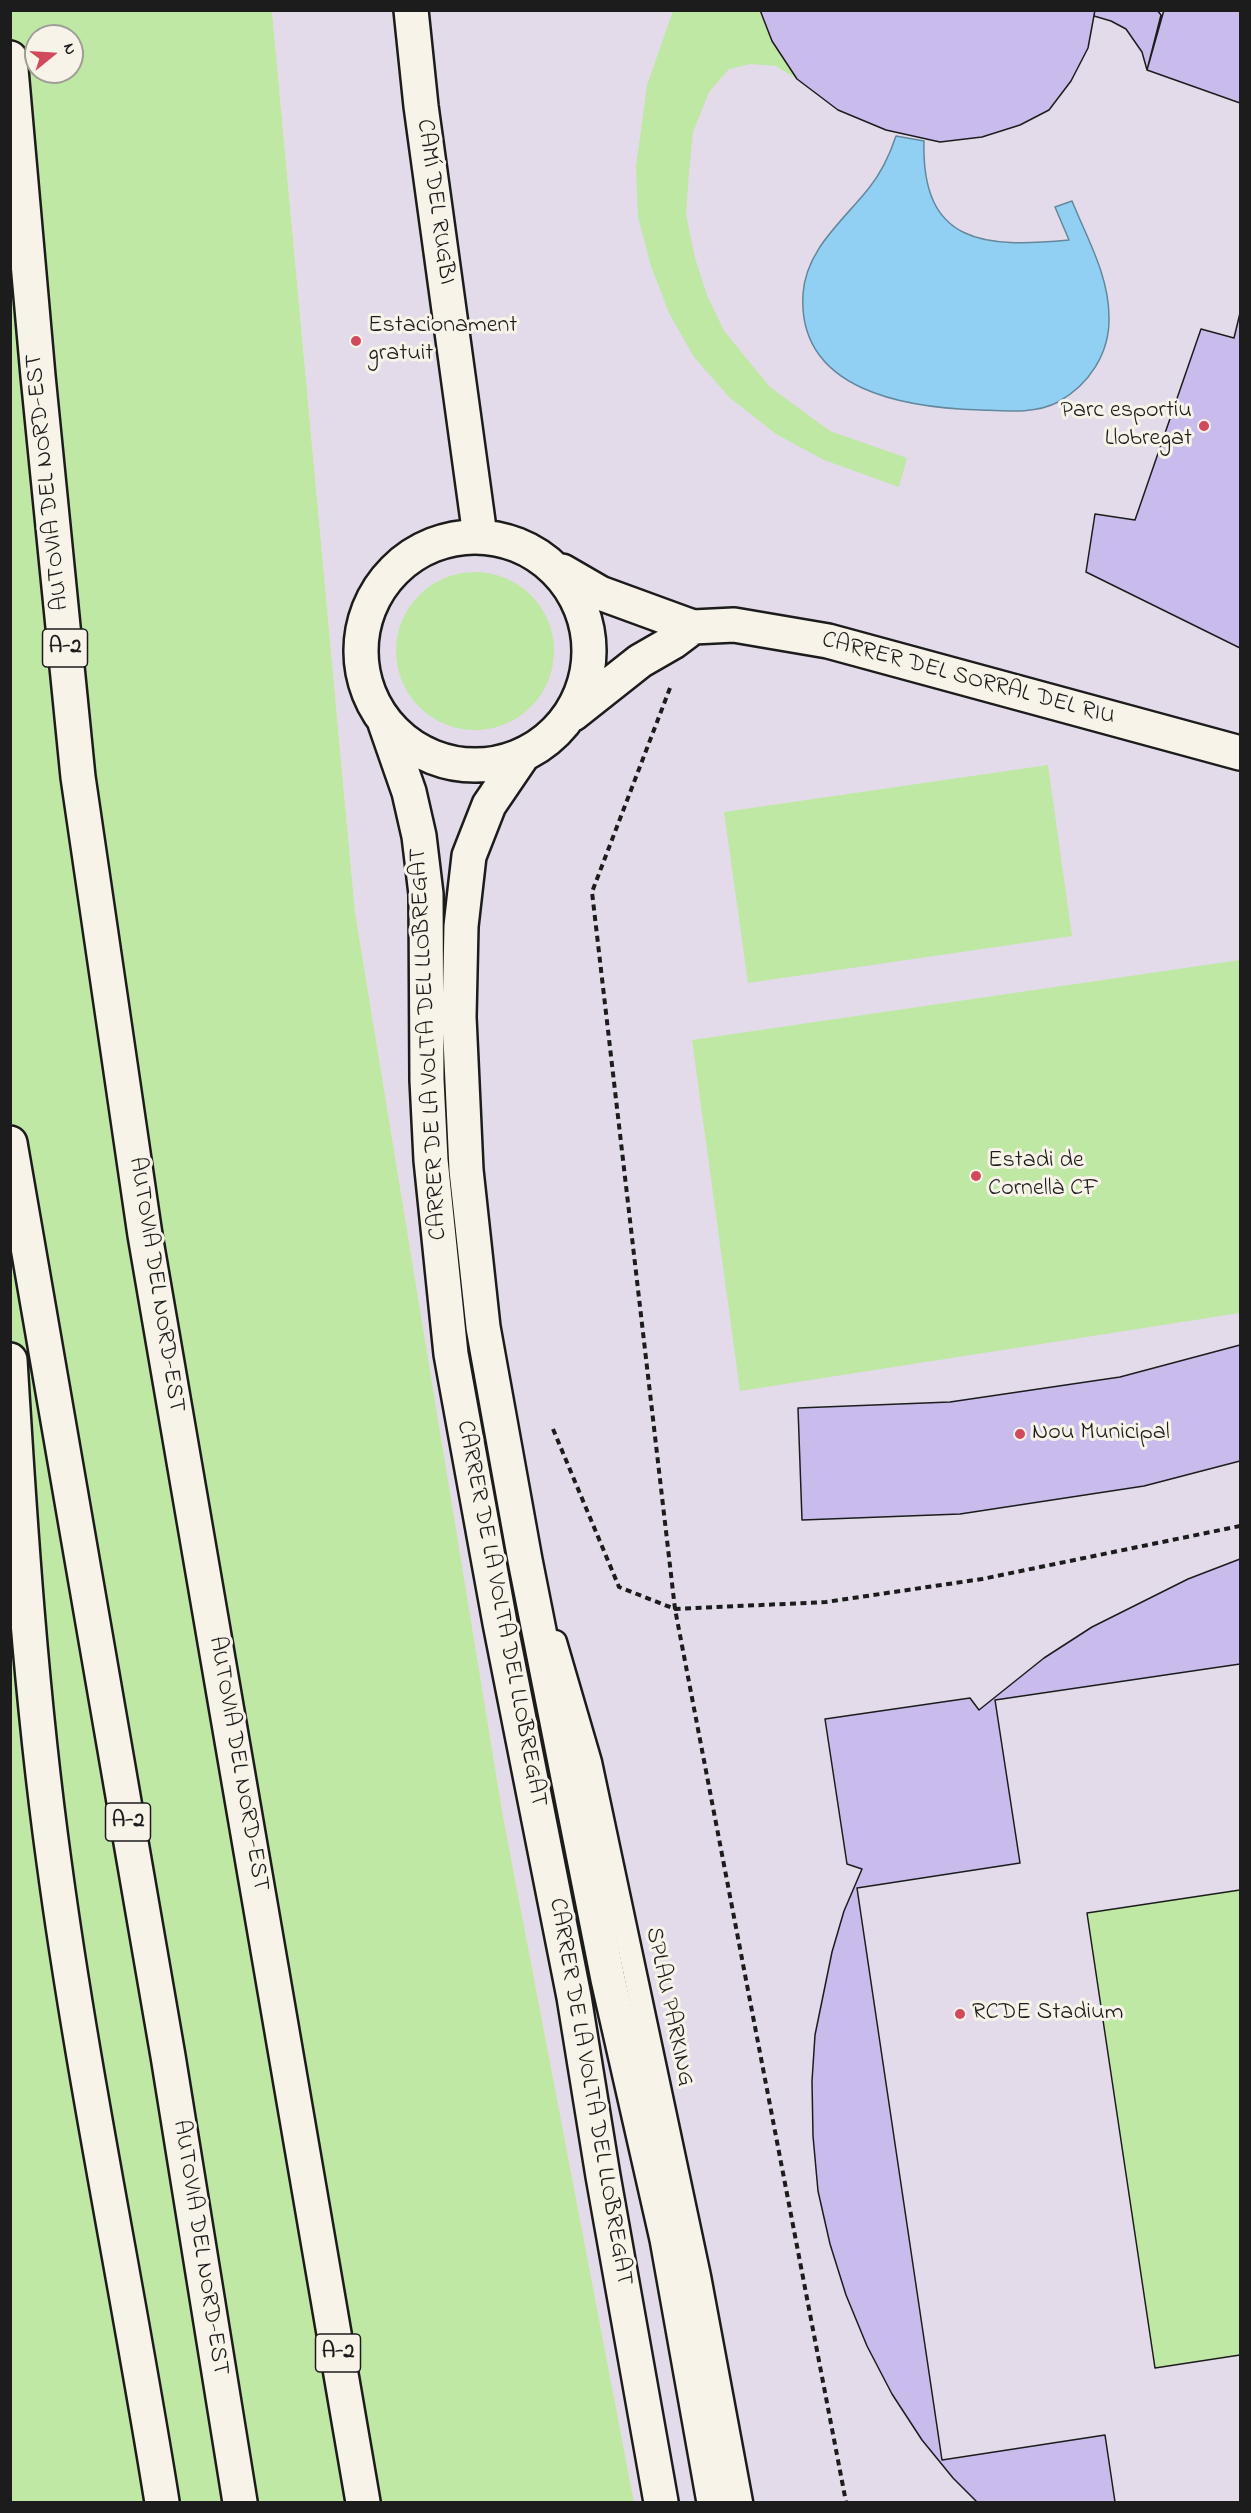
<!DOCTYPE html>
<html>
<head>
<meta charset="utf-8">
<style>
  body { margin:0 }
  #map { position:relative; width:1251px; height:2513px; overflow:hidden; background:#eee8e9; font-family:"Indie Flower",sans-serif }
  canvas { display:block }
  .frame { position:absolute; inset:0; border:12px solid #1c1c1c; pointer-events:none }
  .north { position:absolute; left:24px; top:24px; width:60px; height:60px; box-sizing:border-box; background:#f7f3e8; border:2px solid #9f9d96; border-radius:50%; rotate:72deg; font-size:16px; font-weight:700; line-height:24px; text-align:center; color:#1c1c1c }
  .north::after { content:''; display:block; margin:auto; width:21px; height:27px; background:#d1495b; clip-path:polygon(50% 0,100% 100%,50% 72%,0 100%) }
</style>
</head>
<body>
<div id="map">
<canvas width="1251" height="2513"></canvas>
<div class="frame"></div>
<div class="north">N</div>
</div>
<script>
const ctx = document.querySelector('canvas').getContext('2d');
ctx.lineJoin = 'round';
function fillPath(path, color) { ctx.fillStyle = color; ctx.fill(path, 'evenodd'); }
function strokePath(path, color, width, dash) { ctx.strokeStyle = color; ctx.lineWidth = width; ctx.lineCap = dash ? 'butt' : 'round'; ctx.setLineDash(dash || []); ctx.stroke(path); }
function drawText(font, color, halo, rows, align = 'center') {
  ctx.font = font + ' "Indie Flower",sans-serif'; ctx.lineWidth = 6; ctx.setLineDash([]); ctx.textBaseline = 'middle'; ctx.strokeStyle = halo; ctx.fillStyle = color; for (const [text, x, y, turn = 0] of rows) {
    ctx.save(); ctx.translate(x, y); ctx.rotate((+turn || 0) * Math.PI / 180); ctx.textAlign = isNaN(turn) ? turn : align; if (halo) ctx.strokeText(text, 0, 0); ctx.fillText(text, 0, 0); ctx.restore();
  }
}
const built = new Path2D(`
  M272,11h968v2491h-606l-131,-686 -148,-904z`);
const green = new Path2D(`
  M11,11h261l83,901 148,904 131,686h-623zM36,36h36v36h-36z
  M673,11h87l12,30 25,38 -21,-13 -25,-2 -22,5 -20,23 -16,40 -4,40 -3,42 9,44 12,37 17,36 46,56 60,44 77,27 -8,29 -75,-27 -48,-26 -47,-37 -35,-40 -25,-44 -18,-47 -13,-49 -2,-50 11,-82z
  M396 651a79 79 0 1 1 158 0a79 79 0 1 1-158 0Z
  M1048,765l24,171 -324,47 -24,-171z
  M1240,960v353l-500,78 -48,-351z
  M1240,1890v465l-85,13 -68,-455z`);
const water = new Path2D(`
  M896,136l28,5c-3,104 61,107 145,99l-14,-33 17,-6c15,37 37,75 37,116 1,36 -20,68 -51,85 -22,12 -53,9 -77,8 -73,-2 -184,-18 -178,-116 3,-45 40,-73 66,-106 12,-15 21,-34 27,-52z`);
const building = new Path2D(`
  M760,10h335l-7,38 -17,33 -22,29 -29,15 -38,12 -42,5 -54,-12 -48,-20 -41,-31 -25,-38z
  M1095,10h62l4,5 -14,55 -5,-18 -16,-23 -15,-8 -17,-5z
  M1164,10h76v93l-93,-33z
  M1240,313v335l-154,-76 9,-58 40,6 66,-191 33,9z
  M1240,1345v116l-96,25 -184,28 -158,6 -4,-112 152,-6 170,-25z
  M1240,1559v331l-153,23 68,455 85,-13v147h-263l-24,-24 -31,-38 -30,-46 -25,-48 -21,-51 -16,-51 -12,-53 -5,-55 -1,-55 3,-46 17,-83 12,-41 18,-42 -15,-5 -22,-145 145,-21 9,12 65,-52 48,-31 96,-48z
  M1240,1664v226l-153,23 68,455 85,-13v147h-125l-10,-67 -163,25 -85,-572 163,-25 -25,-163z`);
const path = new Path2D(`
  M670,688l-78,204 83,717 171,893
  M553,1429l66,158 56,22 151,-7 156,-23 258,-53`);
const service = new Path2D(`
  M555,1642l35,120 109,514 42,226`);
const minor = new Path2D(`
  M411,10l10,96 59,430
  M361 651a114 114 0 1 1 228 0a114 114 0 1 1-228 0Z
  M562,571l38,22 93,34 41,-2 94,16 412,112
  M573,714l67,-53 33,-19 20,-15
  M385,723l24,69 10,44 7,58 1,186 4,80 20,194 49,269 74,374 29,179 58,326
  M523,755l-34,50 -20,51 -8,70 -2,91 7,153 17,157 42,233 83,419 59,260 47,263`);
const motorway = new Path2D(`
  M10,58l28,318 40,401 67,458 218,1267
  M10,1143l158,913 72,446
  M10,1360c10,168 21,335 44,502 29,215 74,427 108,640`);
const markers = [
  [356,341,6,"#d1495b"],
  [1204,426,6,"#d1495b"],
  [976,1176,6,"#d1495b"],
  [1020,1434,6,"#d1495b"],
  [960,2014,6,"#d1495b"]
];
const shields = [
  [65,648,45],
  [128,1822,45],
  [338,2353,45]
];
const shieldNames = [
  ["A-2",65,648],
  ["A-2",128,1822],
  ["A-2",338,2353]
];
const streetNames = [
  ["CAMÍ DEL RUGBI",434,202,82],
  ["AUTOVIA DEL NORD-EST",49,482,-96],
  ["CARRER DEL SORRAL DEL RIU",968,680,15],
  ["CARRER DE LA VOLTA DEL LLOBREGAT",430,1044,-93],
  ["AUTOVIA DEL NORD-EST",155,1285,81],
  ["CARRER DE LA VOLTA DEL LLOBREGAT",500,1614,79],
  ["AUTOVIA DEL NORD-EST",237,1764,80],
  ["SPLAU PARKING",668,2007,78],
  ["CARRER DE LA VOLTA DEL LLOBREGAT",589,2092,80],
  ["AUTOVIA DEL NORD-EST",199,2248,81]
];
const poiNames = [
  ["Estacionament",368,327],
  ["gratuit",368,355],
  ["Parc esportiu",1192,412,"right"],
  ["Llobregat",1192,440,"right"],
  ["Estadi de",988,1162],
  ["Cornellà CF",988,1190],
  ["Nou Municipal",1032,1434],
  ["RCDE Stadium",972,2014]
];
fillPath(built, '#e3dbea');
fillPath(green, '#bee8a4');
fillPath(water, '#92d0f3');
strokePath(water, '#63889d', 1.5);
fillPath(building, '#c9bced');
strokePath(building, '#1c1c1c', 1.5);
strokePath(service, '#1c1c1c', 27);
strokePath(minor, '#1c1c1c', 38);
strokePath(motorway, '#1c1c1c', 38);
strokePath(path, '#1c1c1c', 4, [6, 4.5]);
strokePath(service, '#f7f3e8', 22);
strokePath(minor, '#f7f3e8', 33);
strokePath(motorway, '#f7f3e8', 33);
for (const [x, y, r, color] of markers) { const dot = new Path2D(); dot.arc(x, y, r, 0, 2 * Math.PI); ctx.fillStyle = color; ctx.fill(dot); strokePath(dot, '#f7f3e8', 2); }
for (const [x, y, w] of shields) { const box = new Path2D(); box.roundRect(x - w / 2, y - 19, w, 38, 4.5); ctx.fillStyle = '#f7f3e8'; ctx.fill(box); strokePath(box, '#1c1c1c', 1.5); }
drawText('bold 22px', '#1c1c1c', null, shieldNames);
drawText('24px', '#1c1c1c', '#f7f3e8', streetNames);
drawText('24px', '#1c1c1c', '#f7f3e8', poiNames, 'left');
</script>
</body>
</html>
